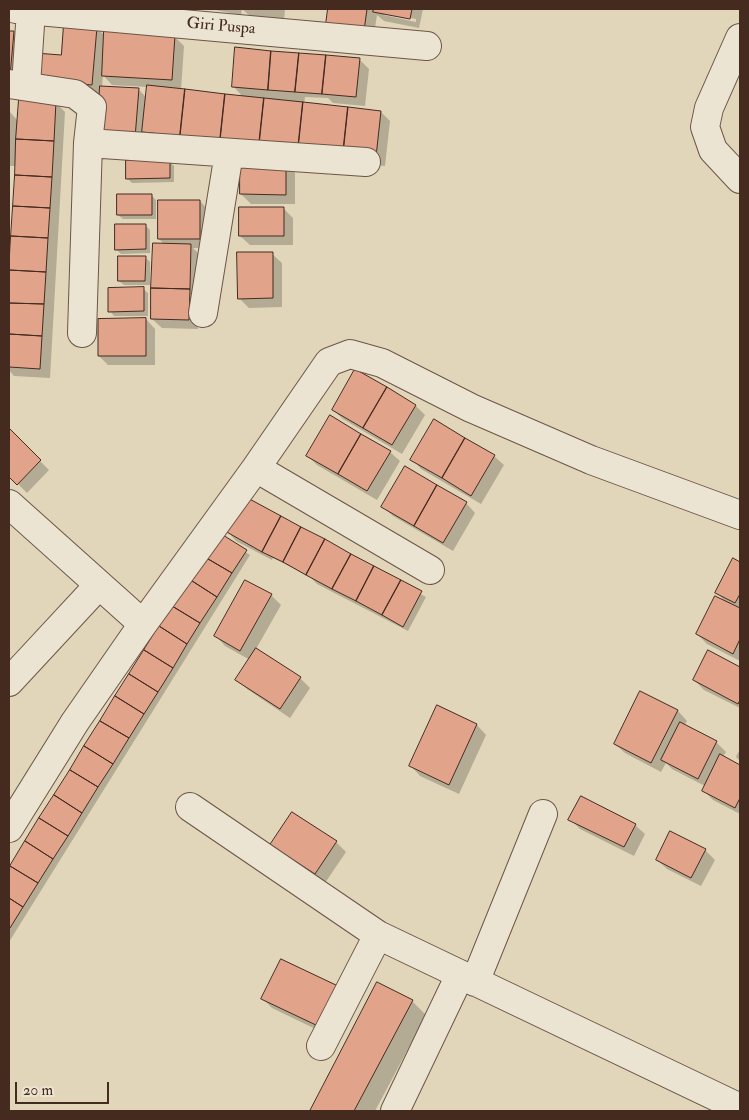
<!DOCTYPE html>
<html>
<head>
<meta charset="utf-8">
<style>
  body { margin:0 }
  #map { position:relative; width:749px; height:1120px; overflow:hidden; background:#e2d6ba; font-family:"IM FELL Double Pica",serif }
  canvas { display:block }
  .frame { position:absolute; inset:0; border:10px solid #452a20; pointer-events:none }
  .scale { position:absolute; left:15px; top:1082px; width:94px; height:22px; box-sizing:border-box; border:2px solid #452a20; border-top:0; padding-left:6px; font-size:15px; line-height:18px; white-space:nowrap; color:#452a20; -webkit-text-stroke:4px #ece4d2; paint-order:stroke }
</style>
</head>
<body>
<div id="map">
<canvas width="749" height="1120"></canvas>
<div class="frame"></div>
<div class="scale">20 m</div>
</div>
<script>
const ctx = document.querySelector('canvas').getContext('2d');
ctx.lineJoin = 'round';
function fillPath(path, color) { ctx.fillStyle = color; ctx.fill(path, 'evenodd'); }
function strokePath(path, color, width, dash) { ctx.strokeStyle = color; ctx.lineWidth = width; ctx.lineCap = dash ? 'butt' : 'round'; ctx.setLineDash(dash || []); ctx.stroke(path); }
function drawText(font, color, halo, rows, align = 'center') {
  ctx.font = font + ' "IM FELL Double Pica",serif'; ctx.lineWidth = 5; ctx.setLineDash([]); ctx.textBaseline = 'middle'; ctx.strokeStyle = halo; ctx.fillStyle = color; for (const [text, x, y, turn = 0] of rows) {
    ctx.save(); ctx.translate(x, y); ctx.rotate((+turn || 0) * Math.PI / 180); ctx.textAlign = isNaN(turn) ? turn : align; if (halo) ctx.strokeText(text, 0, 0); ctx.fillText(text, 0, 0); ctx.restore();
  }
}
const shadow = new Path2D(`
  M210,9h32l-1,6z
  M242,9h43l-1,11 -34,-4z
  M329,9h94l-4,19 -35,-7 -7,-6 -4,25 -46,-16zM384,13l32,6v3l-32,-7z
  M97,28l8,8h69l10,10 -3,44 62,7 -10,-11 126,-27 10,10 -4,37 -32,-3 -5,-5 -23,-1 -1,7 77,8 9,9 -5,45 -232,-25 -8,6 -44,-53 -57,-5 18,-33zM103,75l9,10 36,2 -1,11 -9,-9 -36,-2z
  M9,32h5l9,10 -14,42z
  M56,103l9,9 -15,266 -36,-2 -5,-6v-74l7,-130h-7v-55l10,11z
  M169,161l5,5v16l-42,1 -5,-5z
  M285,164l10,9v31h-44l-10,-10z
  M151,195l5,5v19h-33l-5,-4z
  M200,201l9,10v37h-16l7,7 -2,74 -36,-1 -10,-9 13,-74 -6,-6z
  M283,208l10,10v27h-43l-10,-9z
  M145,225l5,5v23l-29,1 -5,-5z
  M272,254l10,9v44l-33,1 -10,-10z
  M145,257l5,5v23h-26l-5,-4z
  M143,289l5,4v23h-34l-4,-5z
  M146,319l9,10v36h-47l-9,-9z
  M416,406l9,9 -23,39 -59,-35 -10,-9z
  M9,430l40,40 -22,23 -18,-18z
  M390,452l10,9 -23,39 -60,-35 -10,-10z
  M494,456l10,9 -23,39 -60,-35 -9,-10z
  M466,503l9,10 -22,38 -60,-35 -10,-9z
  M227,531l148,37 51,29 -18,34 -91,-47 -7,-7 -37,-19 -1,2 -36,-19z
  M218,534l32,21 -241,387v-72z
  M733,560l7,3v98l-33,-17 -10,-10 29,-32 -9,-9z
  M271,595l10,10 -25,44 44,29 10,10 -20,30 -43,-29 -10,-9 13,-20 -25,-14 -9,-10z
  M709,652l31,16v40l-36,-18 -10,-10z
  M641,693l37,18 9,10 -3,5 32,16 10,10 -3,5 17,9v48l-27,-14 -10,-10 2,-4 -33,-17 -6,-6 -5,9 -36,-19 -10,-9z
  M438,707l39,18 9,10 -27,59 -39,-18 -9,-10z
  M740,749v12l-4,-4z
  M570,819l65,6 10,9 -11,22 -54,-27z
  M336,842l10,10 -21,31 -44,-28 -9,-10z
  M705,850l10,10 -14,26 -34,-17 -10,-9z
  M281,960l47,75 -56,-27 -9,-9z
  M378,983l34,18 14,14 -51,96h-64z`);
const building = new Path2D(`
  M328,9h39l-3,22 -38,-7z
  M374,9h38l-2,10 -37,-7z
  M64,24l33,3 -5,58 -59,-5 2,-27 26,2z
  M9,31h5l-4,45h-1z
  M104,31l71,4 -3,45 -70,-4z
  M235,47l36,4 -3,39 -36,-3z
  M271,51l28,2 -4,39 -27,-2z
  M299,53l27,2 -4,39 -27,-2z
  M326,55l34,3 -4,39 -34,-3z
  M147,85l38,4 -5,47 -38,-4z
  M100,86l39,2 -4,50 -38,-2z
  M185,89l40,5 -5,47 -40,-5z
  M225,94l39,4 -5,47 -39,-4z
  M264,98l39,4 -5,47 -39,-4z
  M19,99l37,2 -2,40 -38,-2z
  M303,102l45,5 -5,47 -45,-5z
  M348,107l33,4 -5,46 -33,-3z
  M16,139l38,2 -2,36 -37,-2z
  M126,160h44v18l-44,1z
  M240,163h46v32l-46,-1z
  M15,175l37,2 -2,31 -37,-2z
  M117,194h35v21h-35z
  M158,200h42v39h-42z
  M13,206l37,2 -2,30 -37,-2z
  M239,207h45v29h-45z
  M115,224h31v25l-31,1z
  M11,236l37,2 -2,34 -37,-2z
  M153,243l38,1 -1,45 -39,-1z
  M237,252h36v46l-35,1z
  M118,256h28l-1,25h-27z
  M9,270l37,2 -2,32 -35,-1z
  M144,287v24l-36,1v-24z
  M151,288l39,1 -1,31 -38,-1z
  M9,303l35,1 -2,32 -33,-2z
  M146,318v38h-48v-37z
  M9,334l33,2 -2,33 -31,-2z
  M355,369l32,18 -24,41 -31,-18z
  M387,387l29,18 -24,40 -29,-17z
  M330,415l31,19 -23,40 -32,-18z
  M434,419l31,19 -23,40 -32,-18z
  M9,428l32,32 -24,25 -8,-8z
  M361,434l30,17 -24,40 -29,-17z
  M465,438l30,17 -24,41 -29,-18z
  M405,466l32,19 -23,41 -33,-19z
  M437,485l30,17 -24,41 -29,-17z
  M244,496l37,20 -19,36 -37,-21z
  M281,516l20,11 -18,35 -21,-10z
  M301,527l24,12 -19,36 -23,-13z
  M218,532l29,18 -15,23 -29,-17z
  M325,539l26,15 -19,35 -26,-14z
  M351,554l23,12 -18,35 -24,-12z
  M203,556l29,17 -15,24 -28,-18z
  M733,558l7,4v32l-5,9 -20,-10z
  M374,566l27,14 -19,35 -26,-14z
  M189,579l28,18 -17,26 -28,-17z
  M245,580l27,14 -32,57 -26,-15z
  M401,580l21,11 -19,36 -21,-12z
  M715,596l25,12v31l-7,15 -37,-20z
  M172,606l28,17 -13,21 -28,-18z
  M159,626l28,18 -14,24 -29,-18z
  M256,648l45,29 -21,32 -45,-29z
  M144,650l29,18 -15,24 -29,-18z
  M708,650l32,17v33l-2,4 -45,-24z
  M129,674l29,18 -14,22 -29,-18z
  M640,691l38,19 -27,53 -37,-19z
  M115,696l29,18 -15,24 -29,-17z
  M437,705l40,19 -28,61 -40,-19z
  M100,721l29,17 -16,26 -29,-18z
  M680,722l37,19 -19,38 -37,-19z
  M84,746l29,18 -15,23 -28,-17z
  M720,754l20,11v33l-5,10 -33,-17z
  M70,770l28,17 -16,26 -28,-18z
  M54,795l28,18 -14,23 -29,-18z
  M581,796l55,28 -12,23 -56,-27z
  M292,812l45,29 -22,33 -45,-29z
  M39,818l29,18 -15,23 -28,-18z
  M670,831l36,18 -15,29 -35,-18z
  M25,841l28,18 -15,24 -28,-17z
  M10,866l28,17 -15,24 -14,-9z
  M9,898l14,9 -13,21h-1z
  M281,959l57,27 -20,40 -57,-27z
  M377,982l36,18 -59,111h-44z`);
const minor = new Path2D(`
  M16,9l411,37
  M740,38l-31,70 -4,19 8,23 27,29
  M9,84l66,10 17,13 -4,36 -6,190
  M26,85l5,-75
  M88,143l278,19
  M203,313l26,-160
  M256,468l174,102
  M9,504l134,120
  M9,682l90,-97
  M190,807l188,128 362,173
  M9,828l66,-106 68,-98 113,-156 73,-106 21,-8 32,9 89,45 120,52 149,55
  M475,982l68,-168
  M321,1046l57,-111
  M395,1111l65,-136`);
const streetNames = [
  ["Giri Puspa",221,27,5]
];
fillPath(shadow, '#0003');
fillPath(building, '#e1a48a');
strokePath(building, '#452a20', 1);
strokePath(minor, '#6c5546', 30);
strokePath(minor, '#ece4d2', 28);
drawText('16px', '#452a20', '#ece4d2', streetNames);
</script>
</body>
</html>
